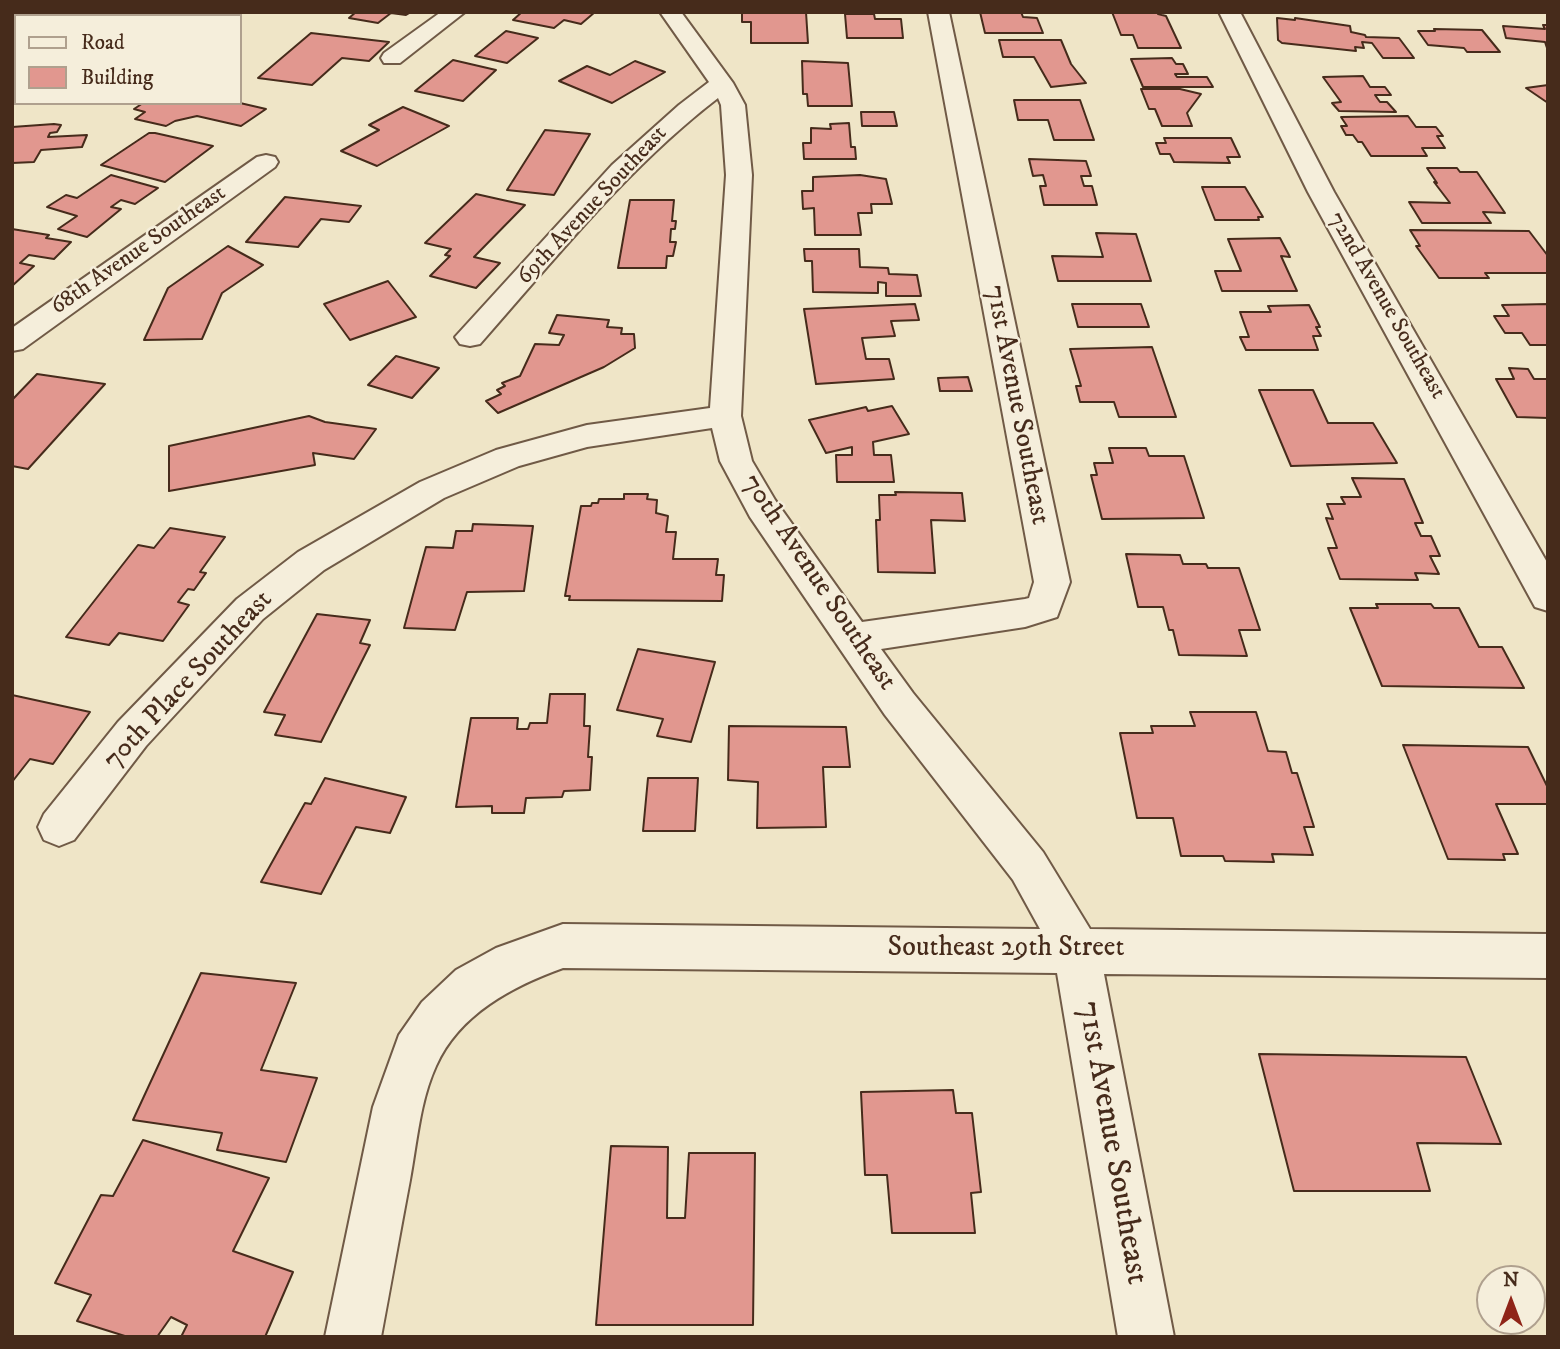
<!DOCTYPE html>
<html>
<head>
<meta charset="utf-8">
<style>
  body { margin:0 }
  #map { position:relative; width:1560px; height:1349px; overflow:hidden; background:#efe5c7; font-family:"IM FELL DW Pica",serif }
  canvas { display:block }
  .frame { position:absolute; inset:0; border:14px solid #462b1b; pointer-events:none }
  .legend { position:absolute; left:14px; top:14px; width:228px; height:91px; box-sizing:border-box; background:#f5eedb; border:2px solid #afa08e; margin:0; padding:9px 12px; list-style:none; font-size:21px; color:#462b1b }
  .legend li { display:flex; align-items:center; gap:14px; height:35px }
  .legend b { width:35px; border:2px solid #afa08e }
  .north { position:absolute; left:1476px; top:1265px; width:70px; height:70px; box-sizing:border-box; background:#f5eedb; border:2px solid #afa08e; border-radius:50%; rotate:0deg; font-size:19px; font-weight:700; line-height:28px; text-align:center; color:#462b1b }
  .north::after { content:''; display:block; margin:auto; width:24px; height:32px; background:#8f2418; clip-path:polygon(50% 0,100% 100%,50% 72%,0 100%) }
</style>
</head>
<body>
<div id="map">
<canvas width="1560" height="1349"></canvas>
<div class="frame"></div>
<ul class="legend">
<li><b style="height:9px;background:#f5eedb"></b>Road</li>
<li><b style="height:19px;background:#e1978f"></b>Building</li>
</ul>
<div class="north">N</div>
</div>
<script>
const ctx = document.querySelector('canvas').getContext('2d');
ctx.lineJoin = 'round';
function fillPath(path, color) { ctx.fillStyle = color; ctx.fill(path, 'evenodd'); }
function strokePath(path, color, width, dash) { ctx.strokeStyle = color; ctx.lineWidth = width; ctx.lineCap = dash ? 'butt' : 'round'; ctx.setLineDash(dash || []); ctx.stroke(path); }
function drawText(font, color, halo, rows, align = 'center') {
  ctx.font = font + ' "IM FELL DW Pica",serif'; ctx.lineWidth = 5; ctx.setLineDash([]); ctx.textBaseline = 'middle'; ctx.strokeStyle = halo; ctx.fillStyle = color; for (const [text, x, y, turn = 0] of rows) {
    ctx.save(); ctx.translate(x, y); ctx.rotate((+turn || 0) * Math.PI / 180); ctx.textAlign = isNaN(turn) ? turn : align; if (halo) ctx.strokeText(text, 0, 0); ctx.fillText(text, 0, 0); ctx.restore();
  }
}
const building = new Path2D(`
  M356,12h55l-5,3 -15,-2 -13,10 -29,-5z
  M522,12h73l-14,12 -17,-4 -10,8 -41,-8z
  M742,12h64l2,31h-57v-21h-9z
  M980,12h41l2,5 14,1 6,15h-58z
  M1112,12h54l-8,2 8,2 15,32h-43l-5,-13h-12z
  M845,14h29l1,5h26l2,19h-56z
  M1277,18l18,2v-2l55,8 1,6 14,3 1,2 33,1 15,20h-31l-11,-15 -10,-1 2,6 -9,-1 1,4 -74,-8 -4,-3z
  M1543,25h5v26l-3,-9 -39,-4 -3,-12 42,3z
  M1434,29l48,1 18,22h-33l-3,-4 -36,-3 -10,-14h17z
  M506,31l32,7 -31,25 -32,-7z
  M311,33l78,9 -20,19 -27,-3 -30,27 -54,-7z
  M999,40h62l10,24 15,19 -35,4 -17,-30h-31z
  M1172,58l4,6h7l5,10h-13l2,3h30l6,10h-70l-12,-28z
  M453,60l43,10 -33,31 -48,-10z
  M635,61l30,11 -53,31 -53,-22 28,-15 23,9z
  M802,61l46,2 4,43h-44l-1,-12h-4z
  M1363,76l7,11h15l6,8h-16l5,7h7l9,10 -57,-1 -7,-8 9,-1 -18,-25z
  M1548,85v18l-22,-15z
  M1141,89h39l21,5 -14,19 5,13h-30l-7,-17h-6z
  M1014,100h66l14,40h-40l-6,-20h-30z
  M143,103h97l26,6 -25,17 -44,-10 -22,5 -9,5 -31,-7 10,-7 -11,-3z
  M403,107l46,19 -72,40 -36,-15 38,-21 -10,-5z
  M861,112h33l3,14h-35z
  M1408,116l8,11h20l7,9h-6l8,12h-23l5,8h-56l-9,-14h-4l-5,-7h-7l-5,-9h6l-6,-9z
  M849,123l2,24h4l1,12h-52l-1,-16h8v-15l20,1 -1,-5z
  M54,124l7,1 -4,7 -7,1 -2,4 39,-2 -5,12 -41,3 -7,12 -22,1v-36z
  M545,130l45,4 -36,61 -47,-5z
  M149,133h6l58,13 -48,36 -64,-17z
  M1164,138h67l9,19h-13l3,6 -56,-1 -4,-8h-10l-4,-11h10z
  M1029,159l57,2 5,15h-10l3,10h8l5,19h-53l-4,-19h6l-3,-11 -10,1z
  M1427,168h30l3,4h17l28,41 -22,-1 8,11h-69l-13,-21 41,1 -16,-21 3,1z
  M111,175l47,13 -23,16 -14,-4 -10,7 10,2 -34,28 -29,-8 19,-13 -30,-9 19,-12 11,3z
  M860,175l26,4 6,25h-21l1,9h-14l3,22h-46l-1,-27 -11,1 -1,-18h11v-14z
  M1202,187h43l18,30h-5l1,3h-44z
  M476,194l49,11 -51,52 26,6 -24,25 -46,-12 20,-20 -5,-1 6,-6 -26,-6z
  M285,197l76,9 -12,16 -28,-3 -23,28 -52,-5z
  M630,200h44l-2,21h4l-1,8h-4l-1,13h6l-3,14h-6l-1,12h-48z
  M12,229l37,6 -3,3 25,4 -17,17 -25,-4 -9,8 14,3 -22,20z
  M1410,230l119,1 19,25v17h-63l4,5h-50l-23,-32h4z
  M1096,233l40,1 15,47h-93l-6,-25 51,1z
  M1280,238l10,19 -9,-1 16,35h-75l-7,-20h26l-13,-32z
  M228,246l35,19 -41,28 -20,46 -58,1 24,-52z
  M804,249h55l1,18 28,1 1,6 28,1 4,21h-35v-13l-8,-1v11l-65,-1 -1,-31h-7z
  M388,281l28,36 -66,23 -26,-36z
  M915,304l4,16 -28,1 4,15 -33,2 4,21h23l5,20 -78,5 -12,-75z
  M1072,304h69l8,23h-71z
  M1548,304v41h-18l-8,-12h-17l-11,-17h15l-7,-11z
  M1309,305l11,22h-4l5,9h-8l5,14h-72l-6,-13h9l-9,-25h31l-3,-6z
  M557,315l52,5 -2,7 15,1 -1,6h13l1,14 -31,19 -106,46 -12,-12 15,-7 -4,-4 8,-4 -3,-3 18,-7 15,-32 24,1 5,-10 -15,-2z
  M1152,347l24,70h-57l-5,-15h-34l-4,-16h5l-11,-37z
  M396,356l43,12 -27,30 -44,-13z
  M1509,368l19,1 6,10h14v39l-31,-1 -21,-38h18z
  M37,374l68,10 -77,85 -16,-3v-66z
  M968,377l4,14h-32l-2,-13z
  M1259,390h54l15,33h45l24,40 -106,3z
  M892,406l17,28 -36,8 1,13h17l3,27h-57l-1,-27h16v-8l-26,6 -17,-33 57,-13 2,4z
  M309,416l16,6 51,7 -22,30 -41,-6 2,12 -146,26v-45z
  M1109,448h37l3,8h35l20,62 -102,1 -11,-44h6l-3,-12h19z
  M1352,478l52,1 19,44h-8l6,13h10l9,20h-10l9,18 -24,-1 3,7 -78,-1 -12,-31h9l-11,-30 7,1 -6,-15h18l-4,-7h20z
  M895,492l67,1 3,28 -34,-1 4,53 -57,-1 -2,-52h4l-1,-25h17z
  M624,494h24l-1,5 10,1 -1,13 12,3 -2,16h10l-3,27h45l-2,16h8l-2,26 -153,-1 1,-4h-5l16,-90h10l1,-3h6l1,-4h25z
  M473,524l60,2 -9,65 -57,1 -12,38 -51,-2 22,-81 27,1 3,-17h16z
  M170,528l55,9 -25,35 6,1 -12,17 -6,-1 -10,13 11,3 -26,36 -44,-8 -10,12 -43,-8 72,-92 16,3z
  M1126,554l54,1 3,9h23l2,4h31l21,62h-21l8,26 -68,-1 -6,-25h-4l-6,-23h-25z
  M1376,604h55l3,4h25l20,39h23l22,41 -142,-2 -32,-78h28z
  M317,614l53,6 -10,23 10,2 -49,97 -46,-7 10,-20 -21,-3z
  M638,649l77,13 -24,80 -34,-6 6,-17 -46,-9z
  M550,694h35l-1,32h6l-2,31h4l-2,33 -26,1 -2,6 -36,1 -2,15h-32v-7l-36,1 15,-89h47l-1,11h11l2,-6h17z
  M12,695l78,17 -37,52 -23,-5 -18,23z
  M1190,712h66l12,39 18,1 6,21h5l17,54h-10l9,28 -41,-1 2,8 -49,-1 -2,-5h-42l-8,-38h-36l-17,-85h33l-2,-7h44z
  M729,726l117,1 4,40h-27l3,60 -69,1 1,-46 -30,-2z
  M1403,745l125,2 20,41v16h-52l22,50h-15l2,6 -57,-1z
  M325,778l81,19 -16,36 -34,-6 -35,67 -60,-12 44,-79 6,1z
  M648,778h50l-3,53h-52z
  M201,973l95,10 -35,87 56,8 -31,84 -69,-12 5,-17 -89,-13z
  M1259,1054l207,3 35,87 -84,-1 13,48h-136z
  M953,1090l3,23h16l9,79 -10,1 4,40h-83l-5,-58h-22l-4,-83z
  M143,1140l126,38 -36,73 60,21 -28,65h-84l6,-12 -16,-8 -14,20h-29l-51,-16 14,-26 -36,-12 46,-88 12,1z
  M611,1146l57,1 -1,71h18l4,-65h66l-2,172h-157z`);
const street = new Path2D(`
  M441,12h24l-65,51h-16l-3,-5 3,-5z
  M660,12h21l52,71 12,22 7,70 -11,241 11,45 23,39 87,122 163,-23 4,-1 5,-16 -106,-570h21l121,570 -13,35 -32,10 -144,22 32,44 130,159 47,77 458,5v44l-444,-4 70,363h-56l-61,-364 -494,-5c-50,18 -104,46 -127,98 -16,35 -19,76 -26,114 -10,52 -19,104 -29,157h-56l48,-230 26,-72 23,-33 34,-32 40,-22 67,-24 477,5 -27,-49 -128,-165 -135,-198 -30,-56 -8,-33 -125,19 -68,19 -75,32 -120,72 -61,49 -117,127 -72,94 -15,6 -15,-6 -6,-13 6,-13 74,-92 119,-123 61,-47 122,-70 76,-32 91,-25 123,-17 16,-233 -5,-70 -3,-7c-91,70 -162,160 -238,246l-10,2 -10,-2 -5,-7 157,-172 67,-60 30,-23z
  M1219,12h21l94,180 214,372v47l-13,-4 -227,-415z
  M266,155l9,2 3,5 -3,5 -252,182 -11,2v-23l245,-171z`);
const farStreetnames = [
  ["69th Avenue Southeast",593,206,-47],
  ["68th Avenue Southeast",139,251,-35],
  ["72nd Avenue Southeast",1386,306,60]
];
const streetNames = [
  ["71st Avenue Southeast",1016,405,79],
  ["70th Avenue Southeast",818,583,56],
  ["70th Place Southeast",189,681,-47],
  ["Southeast 29th Street",1006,949]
];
const nearStreetnames = [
  ["71st Avenue Southeast",1111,1143,80]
];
fillPath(building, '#e1978f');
strokePath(building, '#462b1b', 2);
strokePath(street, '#705a46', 4);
fillPath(street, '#f5eedb');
drawText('23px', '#462b1b', '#f5eedb', farStreetnames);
drawText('28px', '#462b1b', '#f5eedb', streetNames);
drawText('33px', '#462b1b', '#f5eedb', nearStreetnames);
</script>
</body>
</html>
